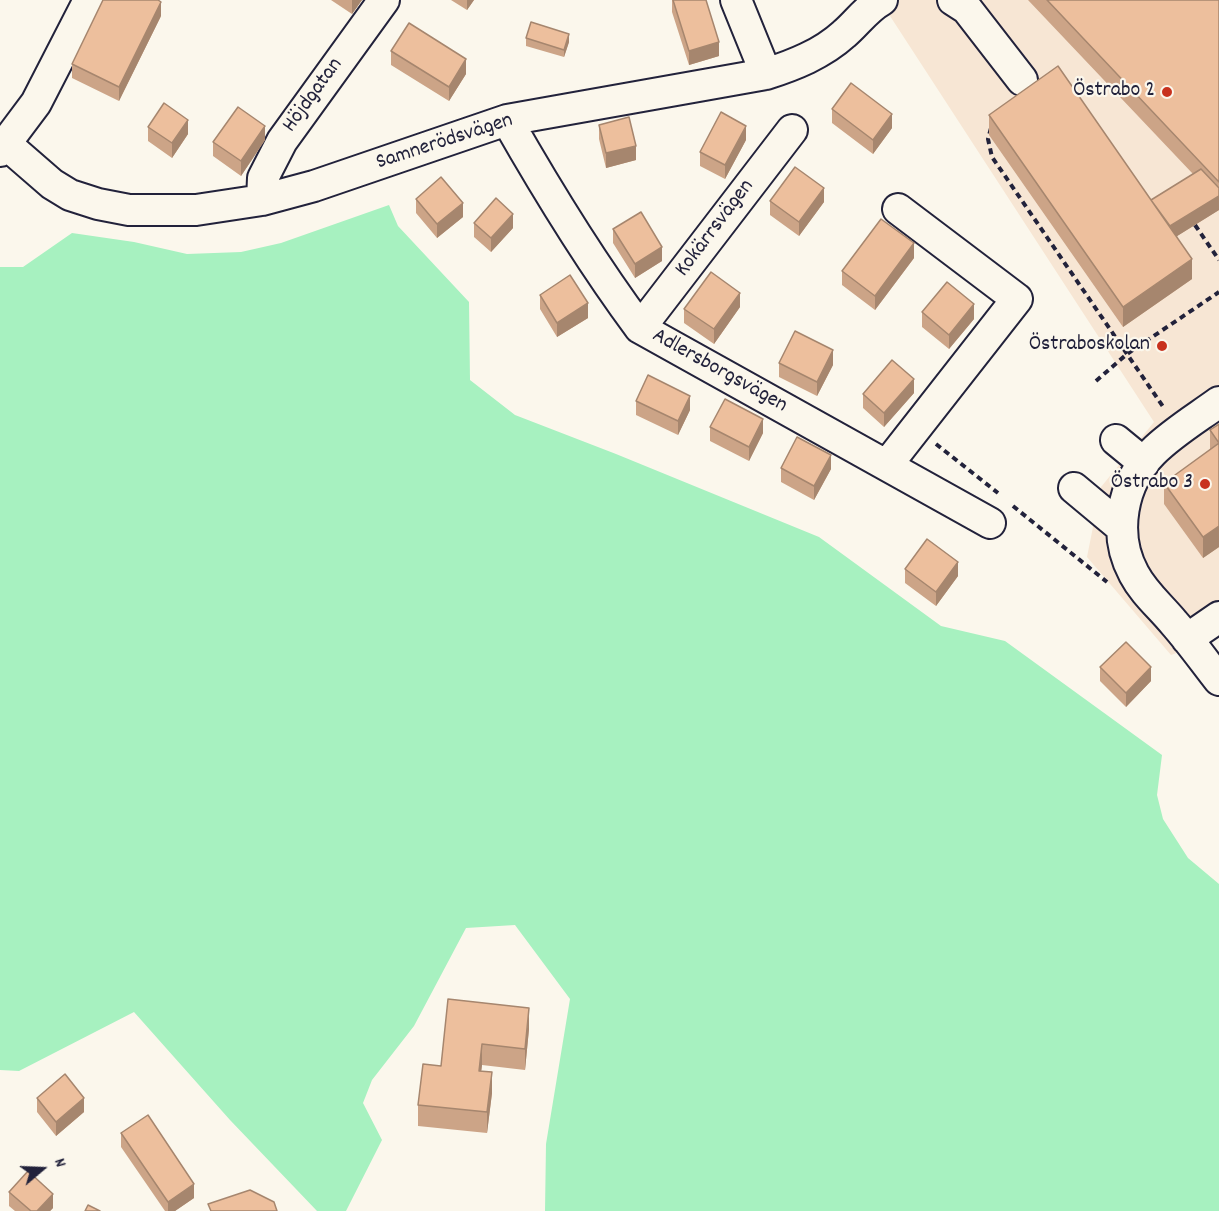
<!DOCTYPE html>
<html>
<head>
<meta charset="utf-8">
<style>
  body { margin:0 }
  #map { position:relative; width:1219px; height:1211px; overflow:hidden; background:#fbf7ec; font-family:Dekko,sans-serif }
  canvas { display:block }
  .north { position:absolute; left:12px; top:1139px; width:60px; height:60px; -webkit-text-stroke:4px #fbf7ec; paint-order:stroke; rotate:71deg; font-size:16px; font-weight:700; line-height:24px; text-align:center; color:#22223b }
  .north::after { content:''; display:block; margin:auto; width:21px; height:27px; background:#22223b; clip-path:polygon(50% 0,100% 100%,50% 72%,0 100%) }
</style>
</head>
<body>
<div id="map">
<canvas width="1219" height="1211"></canvas>
<div class="north">N</div>
</div>
<script>
const ctx = document.querySelector('canvas').getContext('2d');
ctx.lineJoin = 'round';
function fillPath(path, color) { ctx.fillStyle = color; ctx.fill(path, 'evenodd'); }
function strokePath(path, color, width, dash) { ctx.strokeStyle = color; ctx.lineWidth = width; ctx.lineCap = dash ? 'butt' : 'round'; ctx.setLineDash(dash || []); ctx.stroke(path); }
function drawText(font, color, halo, rows, align = 'center') {
  ctx.font = font + ' Dekko,sans-serif'; ctx.lineWidth = 4.5; ctx.setLineDash([]); ctx.textBaseline = 'middle'; ctx.strokeStyle = halo; ctx.fillStyle = color; for (const [text, x, y, turn = 0] of rows) {
    ctx.save(); ctx.translate(x, y); ctx.rotate((+turn || 0) * Math.PI / 180); ctx.textAlign = isNaN(turn) ? turn : align; if (halo) ctx.strokeText(text, 0, 0); ctx.fillText(text, 0, 0); ctx.restore();
  }
}
const built = new Path2D(`
  M886,0h333v638l-48,17 -84,-98 14,-70 53,-65 -264,-406z`);
const green = new Path2D(`
  M389,205l9,21 71,76 1,78 45,35 101,39 203,83 122,89 64,15 157,114 -5,40 6,24 25,39 31,26v327h-674l1,-67 24,-145 -55,-74 -49,3 -52,98 -42,54 -9,23 19,37 -36,71h-29l-87,-91 -96,-108 -115,59 -19,-1v-803h23l49,-34 62,9 53,12 54,-2 40,-9z`);
const path = new Path2D(`
  M991,128l-3,11 4,18 172,251
  M1195,225l24,35
  M1096,381l31,-27 92,-62
  M936,444l62,49
  M1013,506l94,76`);
const minor = new Path2D(`
  M736,0l30,74
  M953,0l14,9 55,71
  M507,120c41,72 84,142 133,208l350,195
  M6,144l46,40 18,11 28,9 31,6h67l66,-10 52,-14 193,-66 259,-46c28,-9 56,-20 78,-40 13,-11 23,-26 38,-34
  M0,151l36,-48 53,-103
  M262,200l1,-22 19,-37 102,-141
  M640,328l152,-198
  M1219,402c-22,16 -47,31 -66,50 -31,31 -41,82 -19,122 10,19 26,32 40,49 16,18 30,38 45,57
  M1116,440l28,23
  M887,465l130,-166 -119,-90
  M1074,488l48,40
  M1187,639l32,-22`);
const wall = new Path2D(`
  M331,0h31l-10,14z
  M451,0h23l-7,10z
  M672,0h34l13,56 -30,9 -17,-53z
  M1028,0h191v210l-42,26 15,43 -69,48 -134,-192v-20l162,85 42,-26z
  M161,16l-42,85 -47,-23v-14z
  M526,38l43,4 -5,15 -38,-11z
  M391,51l75,23 -17,27 -58,-36z
  M832,109l60,19 -19,26 -41,-31z
  M599,125l37,35 -30,8 -7,-29z
  M148,127l40,7 -16,24 -24,-17z
  M265,140l-24,36 -28,-20v-14z
  M746,140l-21,39 -25,-13v-14z
  M416,199l47,18 -26,21 -21,-25z
  M770,201l54,1 -25,34 -29,-21z
  M474,223l39,5 -22,24 -17,-15z
  M613,229l49,32 -27,17 -22,-35z
  M914,258l-39,52 -33,-25v-14z
  M540,295l48,23 -31,19 -17,-28z
  M740,307l-26,37 -30,-21v-14z
  M922,312l52,7 -25,30 -27,-22z
  M779,363l54,2 -16,31 -38,-19z
  M914,393l-30,34 -21,-19v-14z
  M636,401l54,9 -12,25 -42,-20z
  M1219,424v123l-16,11 -39,-54v-21l46,-33v-20z
  M710,427l53,6 -14,28 -39,-20z
  M781,468l50,1 -17,31 -33,-18z
  M905,569l53,7 -22,30 -31,-23z
  M1100,667l51,14 -25,26 -26,-26z
  M448,999l81,30 -4,41 -43,-5 -1,6 11,22 -5,40 -69,-7v-21l23,-39z
  M37,1098l47,14 -28,24 -19,-24z
  M121,1133l73,65 -19,13h-10l-44,-64z
  M9,1192l44,16 -3,3h-35l-6,-5z`);
const shadedWall = new Path2D(`
  M352,0h10l-10,14z
  M467,0h7l-7,10z
  M161,2v14l-42,85v-14z
  M569,34v8l-5,15v-7z
  M719,42v14l-30,9v-14z
  M466,59v15l-17,27v-14z
  M892,114v14l-19,26v-14z
  M188,120v14l-16,24v-15z
  M265,126v14l-24,36v-15z
  M746,126v14l-21,39v-14z
  M636,146v14l-30,8v-15z
  M824,188v14l-25,34v-14z
  M1219,196v14l-53,33v-15z
  M463,203v14l-26,21v-14z
  M513,214v14l-22,24v-14z
  M914,243v15l-39,52v-14z
  M662,247v14l-27,17v-14z
  M1192,259v20l-69,48v-20z
  M740,293v14l-26,37v-15z
  M588,303v15l-31,19v-14z
  M974,304v15l-25,30v-14z
  M833,350v15l-16,31v-14z
  M914,379v14l-30,34v-14z
  M690,396v14l-12,25v-14z
  M763,419v14l-14,28v-14z
  M831,455v14l-17,31v-14z
  M1219,526v21l-16,11v-21z
  M958,562v14l-22,30v-14z
  M1151,667v14l-25,26v-14z
  M529,1008v21l-4,41v-21z
  M482,1044v21l-3,27v-21z
  M492,1072v21l-5,40v-21z
  M84,1098v14l-28,24v-14z
  M194,1184v14l-19,13h-7v-9z
  M53,1194v14l-3,3h-13z`);
const building = new Path2D(`
  M103,0h55l3,2 -42,85 -47,-23z
  M673,0h33l13,42 -30,9z
  M1047,0h172v182z
  M531,22l38,12 -5,16 -38,-12z
  M409,23l57,36 -17,28 -58,-36z
  M1058,66l134,193 -69,48 -134,-192z
  M851,83l41,31 -19,26 -41,-31z
  M164,103l24,17 -16,23 -24,-16z
  M238,107l27,19 -24,35 -28,-19z
  M721,112l25,14 -21,39 -25,-13z
  M629,117l7,29 -30,7 -7,-28z
  M795,167l29,21 -25,34 -29,-21z
  M1201,169l18,19v8l-49,30 -19,-26z
  M441,177l22,26 -26,21 -21,-25z
  M496,198l17,16 -22,24 -17,-15z
  M641,212l21,35 -27,17 -22,-35z
  M881,219l33,24 -39,53 -33,-25z
  M711,272l29,21 -26,36 -30,-20z
  M570,275l18,28 -31,20 -17,-28z
  M947,282l27,22 -25,31 -27,-23z
  M795,331l38,19 -16,32 -38,-19z
  M892,360l22,19 -30,34 -21,-19z
  M648,375l42,21 -12,25 -42,-20z
  M725,399l38,20 -14,28 -39,-20z
  M1219,424v102l-16,11 -39,-54 55,-40 -9,-13z
  M797,437l34,18 -17,31 -33,-18z
  M927,539l31,23 -22,30 -31,-23z
  M1126,642l25,25 -25,26 -26,-26z
  M448,999l81,9 -4,41 -43,-5 -3,27 13,1 -5,40 -69,-7 5,-41 18,2z
  M65,1074l19,24 -28,24 -19,-24z
  M148,1115l46,69 -26,18 -47,-69z
  M28,1171l25,23 -16,17h-6l-22,-19z
  M250,1190l24,12 3,9h-66l-3,-7z
  M88,1205l12,6h-15z`);
const markers = [
  [1167,92,6,"#c8321e"],
  [1162,346,6,"#c8321e"],
  [1205,484,6,"#c8321e"]
];
const poiNames = [
  ["Östrabo 2",1155,92],
  ["Östraboskolan",1150,346],
  ["Östrabo 3",1193,484]
];
const streetNames = [
  ["Höjdgatan",314,96,-54],
  ["Samnerödsvägen",445,143,-18],
  ["Kokärrsvägen",716,229,-53],
  ["Adlersborgsvägen",719,372,29]
];
fillPath(built, '#f7e6d4');
fillPath(green, '#a7f1c0');
strokePath(minor, '#22223b', 34);
strokePath(path, '#22223b', 4, [6, 4.5]);
strokePath(minor, '#fbf7ec', 30);
fillPath(wall, '#cca487');
fillPath(shadedWall, '#a6866e');
fillPath(building, '#edbf9d');
strokePath(building, '#a6866e', 1.5);
for (const [x, y, r, color] of markers) { const dot = new Path2D(); dot.arc(x, y, r, 0, 2 * Math.PI); ctx.fillStyle = color; ctx.fill(dot); strokePath(dot, '#fbf7ec', 2); }
drawText('22px', '#22223b', '#fbf7ec', poiNames, 'right');
drawText('22px', '#22223b', '#fbf7ec', streetNames);
</script>
</body>
</html>
